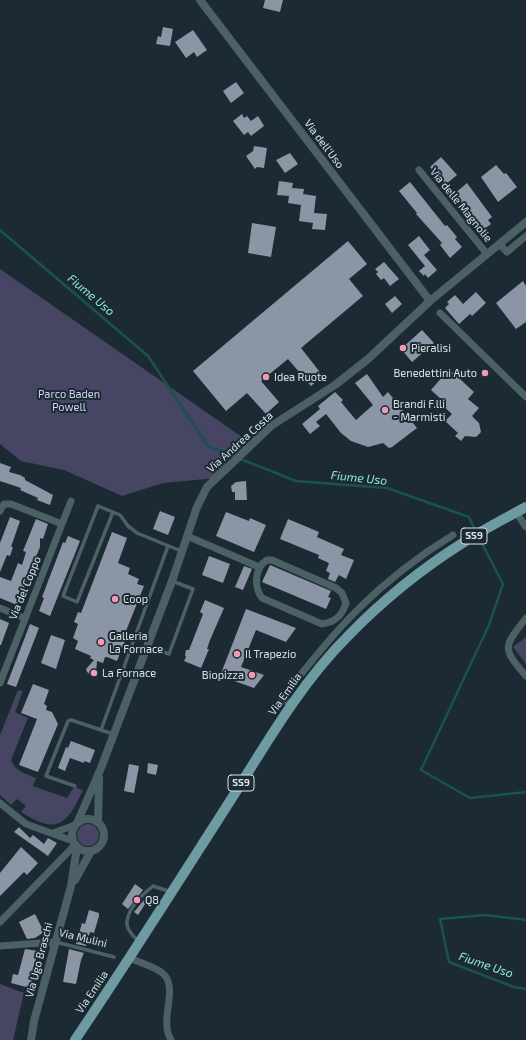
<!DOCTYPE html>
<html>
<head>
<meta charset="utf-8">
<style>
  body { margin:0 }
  canvas { display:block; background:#1b2a33 }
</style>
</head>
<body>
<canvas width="526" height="1040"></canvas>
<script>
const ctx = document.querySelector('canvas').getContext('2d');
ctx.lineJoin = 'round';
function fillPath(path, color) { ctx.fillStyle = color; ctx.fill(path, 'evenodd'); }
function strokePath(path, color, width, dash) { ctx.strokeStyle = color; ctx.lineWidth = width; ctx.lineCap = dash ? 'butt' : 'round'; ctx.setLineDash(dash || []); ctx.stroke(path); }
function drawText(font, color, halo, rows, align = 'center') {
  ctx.font = font + ' "Exo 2",sans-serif'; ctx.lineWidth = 4; ctx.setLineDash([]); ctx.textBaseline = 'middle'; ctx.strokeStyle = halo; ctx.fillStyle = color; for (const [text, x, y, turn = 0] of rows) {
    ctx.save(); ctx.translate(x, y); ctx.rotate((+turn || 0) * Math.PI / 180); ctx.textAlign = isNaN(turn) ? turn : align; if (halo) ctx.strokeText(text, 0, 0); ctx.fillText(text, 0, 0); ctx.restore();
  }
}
const green = new Path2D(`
  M0,269l242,168 -26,41 -53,5 -41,13 -58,-26 -43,-9 -21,-17z
  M526,637v27l-13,-17z
  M18,690l5,1 -8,21 13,6 -17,42c4,11 15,14 25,18l-3,8 34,12 7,-11 9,3c-16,35 -26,45 -62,22l5,-6 -9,-7 -6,6 -11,-10v-60z
  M77 835a11 11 0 1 1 22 0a11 11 0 1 1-22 0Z
  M0,984l24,9 -11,47h-13z`);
const stream = new Path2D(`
  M0,230l148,126 60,90 88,35 91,7 82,29 7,15
  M478,536l25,48 -14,41 -68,145 49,28 56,-6
  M526,920l-41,-5 -45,4 9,43 65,25 12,2`);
const building = new Path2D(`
  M265,0h18l-3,12 -17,-4z
  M163,27l10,2 -3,17 -14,-2 2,-8 3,1z
  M193,30l14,20 -10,7 -3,-5 -8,6 -11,-16z
  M236,82l8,11 -13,10 -8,-12z
  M242,114l2,4 3,-2 4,5 7,-5 6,10 -13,10 -3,-4 -4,3 -11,-14z
  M254,146l13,2 -3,20 -7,-1 -2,2 -9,-13 7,-5z
  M290,153l8,11 -13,9 -9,-13z
  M441,157l16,18 -12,10 -15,-18z
  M496,165l8,9 2,-1 11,14 -19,15 -17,-25z
  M279,181l14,2 -1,5 12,1 -1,5 13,2 -2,17 13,1 -2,16 -13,-1 1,-6 -14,-2 2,-16 -13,-2 1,-7 -12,-1z
  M410,182l35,44 2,-1 10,12 -2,2 7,8 -12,11 -10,-13 2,-2 -26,-29 1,-1 -18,-22z
  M467,183l25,34 -4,3 3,4 -12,9 -13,-17 4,-3 -16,-19z
  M252,223l24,4 -5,30 -23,-4z
  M419,236l11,14 -6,5 13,15 -9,8 -3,-4 -1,2 -5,-5 6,-5 -17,-21z
  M348,241l19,23 -18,15 14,17 -62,52 22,28 -12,10 -23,-27 -27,22 18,21 -13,12 -19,-21 -21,18 -33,-40z
  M384,262l15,17 -9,7 -6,-8 -3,2 -5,-6 2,-2 -3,-3z
  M523,281l3,5v36l-10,7 -20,-26z
  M476,292l10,11 -14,13 -2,-2 -11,10 -14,-16 4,-4 -2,-2 8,-7 8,9z
  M395,296l7,8 -10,9 -7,-9z
  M422,330l12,13 -22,19 -11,-13z
  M449,369l25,23 -6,7 11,9 -7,8 7,7 2,9 -5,5 -11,-1 -4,5 -6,-5 3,-3 -13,-12 7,-7 -11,-10 2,-3 -12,-11z
  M367,374l16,23 5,-5 29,36 -25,19 -3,1 -6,-5 -15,4 -17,-6 -10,-8 -15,-19 -10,8 4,4 -10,8 -8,-10 18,-15 -2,-3 17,-14 8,8 -2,2 15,18 17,-15 -18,-22z
  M0,463l11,4 -2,5 11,3 5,3v2l28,15 -3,10 -13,-5 1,-2 -18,-8 1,-2 -21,-7z
  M246,481l1,19h-12v-8h-3l-1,-6 5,-4z
  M160,511l15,6 -7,18 -15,-6z
  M226,512l23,9 1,-3 16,7 -12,27 -38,-16z
  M10,517l10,4 -9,26h2l-3,9 -3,-1 -7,17v-29z
  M36,519l12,5 -5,15 -3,-1v9l-9,22 -2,-1v8l-12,29 -17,-7v-21l11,4 7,-18 4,2 4,-13 -3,-1z
  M288,519l31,13 -2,5 27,12 -3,6 13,5 -8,19 -7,-4 -4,7 -7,-3 2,-6 -4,-2 3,-8 -11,-5 1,-3 -39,-16z
  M112,532l15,6 -9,25 12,5 -2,6 11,5 -2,5 7,2 -18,45 3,1 -12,29 -10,-4h-2l-2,6 -6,-2 -1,11 -5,3 -4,-3 -1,-3 8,-9 -4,-2 1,-2 -16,-7 3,-8 -5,-3 5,-14 -4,-2 4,-10 3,1z
  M68,536l12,5 -30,75 -11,-5 5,-13 -2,-1 21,-55 2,1z
  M209,556l21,8 -7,19 -21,-8z
  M270,565l61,26 -3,6 3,1 -5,11 -64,-27z
  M244,566l8,3 -9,21 -8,-3z
  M205,600l19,8 -14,32 -3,9h2l-8,19 -17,-7 2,-4 -1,-2 1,-5h3l14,-36 -3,-2z
  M246,609l50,19 -10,14 -30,-12 -15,37 23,8 -10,13 -34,-12z
  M0,619l9,4 -8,22h-1z
  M30,624l9,4 -23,59 -9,-3z
  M51,635l14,5 -9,29 -15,-6z
  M33,684l16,6 -5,14 3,2 -1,4 6,2 6,12 -20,48 -19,-7 18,-46 -16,-6z
  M71,741l24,9 -5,13 -6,-2v2l-14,-5 -5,13 -7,-3 8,-21 2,1z
  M148,763l10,2 -2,10 -9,-2z
  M129,764l10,2 -5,27 -10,-2z
  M19,827l11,11 3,-3 11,9 4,-6 9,5 -9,13 -34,-24z
  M21,847l17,16 -11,12 -3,-3 -24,24v-23z
  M135,884l8,6 -15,19 -6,-5z
  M149,894l2,1 -13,20 -4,-3z
  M89,910l10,3v3l-5,17 -4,-1 -4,14 -10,-2 6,-21 3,1z
  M35,914l9,18 -9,6 -8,1 -8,-17z
  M25,949l13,2 -7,27 2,1 -3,9 -19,-5 2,-9 5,1z
  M69,949l15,4 -3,7 -5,24 -13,-2z`);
const service = new Path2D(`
  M113,512l-36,90 -14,-6 35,-90 22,9 8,11 9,7 44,18
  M147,646l22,8 24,-65 -21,-8
  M101,730l67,-184
  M75,786l-29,-10 22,-55 3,-1 42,14
  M138,941c-4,-4 -10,-10 -11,-16 -1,-15 16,-31 26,-39l18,6
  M56,942l58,15`);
const minor = new Path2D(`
  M419,170l68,84
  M499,244l8,8 19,-16
  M440,313l86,84
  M0,511l4,-7h7l51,20
  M516,512l10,15
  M187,536l72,31
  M267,560h5l64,28 6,5 4,10c-4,13 -11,19 -24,21l-60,-26c-8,-11 -8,-30 5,-38z
  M0,608l24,10
  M526,618c-22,29 -25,29 0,58
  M0,683l71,-182
  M292,705l-10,-6c52,-69 96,-118 171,-164
  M0,803l26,21 47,17
  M53,833l22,-8
  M0,922l75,-77
  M0,946l54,-4
  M130,958c10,5 22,8 31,14 20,14 -3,46 10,68`);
const tertiary = new Path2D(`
  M200,0l230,301
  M72 835a16 16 0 1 1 32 0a16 16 0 1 1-32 0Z
  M78,821l23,-53 71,-187 25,-74 10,-20 64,-61 64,-41 33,-26 62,-58 96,-79
  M98,822l1,-44
  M75,880l16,-29
  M31,1040l3,-19 37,-135 6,-39`);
const primary = new Path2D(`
  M75,1040c54,-80 105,-161 157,-242 35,-56 69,-115 116,-162 34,-35 72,-66 113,-92 21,-14 43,-25 65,-37`);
const markers = [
  [403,348,4,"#f19ab3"],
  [485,373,4,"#f19ab3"],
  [266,377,4,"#f19ab3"],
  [385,410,4,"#f19ab3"],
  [115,599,4,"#f19ab3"],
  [101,642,4,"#f19ab3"],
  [237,654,4,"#f19ab3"],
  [94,673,4,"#f19ab3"],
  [252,675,4,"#f19ab3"],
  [137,900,4,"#f19ab3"]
];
const shields = [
  [474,536,26],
  [241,783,26]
];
const shieldNames = [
  ["SS9",474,536],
  ["SS9",241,783]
];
const streetNames = [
  ["Via dell'Uso",324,144,53],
  ["Via delle Magnolie",461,205,51],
  ["Via Andrea Costa",240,442,-42],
  ["Via del Coppo",25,588,-68],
  ["Via Emilia",285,694,-55],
  ["Via Mulini",83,938,14],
  ["Via Ugo Braschi",39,960,-75],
  ["Via Emilia",92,992,-56]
];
const poiNames = [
  ["Pieralisi",411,348],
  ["Benedettini Auto",477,373,"right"],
  ["Idea Ruote",274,377],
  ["Brandi F.lli",393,404],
  ["- Marmisti",393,417],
  ["Coop",123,599],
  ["Galleria",109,636],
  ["La Fornace",109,649],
  ["Il Trapezio",245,654],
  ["La Fornace",102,673],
  ["Biopizza",244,675,"right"],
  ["Q8",145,900]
];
const parkNames = [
  ["Parco Baden",69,394],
  ["Powell",69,407]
];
const waterNames = [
  ["Fiume Uso",91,295,40],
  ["Fiume Uso",359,478,6],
  ["Fiume Uso",486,965,19]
];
fillPath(green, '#464563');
strokePath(stream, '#1b524c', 2.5);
fillPath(building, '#8b95a5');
strokePath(service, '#4c6165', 3.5);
strokePath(minor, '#4c6165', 7);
strokePath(tertiary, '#4c6165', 8);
strokePath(primary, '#6e9aa2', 10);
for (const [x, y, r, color] of markers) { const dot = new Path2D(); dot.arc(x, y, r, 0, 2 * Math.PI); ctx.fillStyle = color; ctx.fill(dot); strokePath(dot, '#1b2a33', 1.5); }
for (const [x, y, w] of shields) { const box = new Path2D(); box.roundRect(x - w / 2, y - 8, w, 16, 3); ctx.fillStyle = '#1b2a33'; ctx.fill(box); strokePath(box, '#d7e1e7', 1); }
drawText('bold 10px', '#d7e1e7', null, shieldNames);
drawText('11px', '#d7e1e7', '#1b2a33', streetNames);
drawText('11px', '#d7e1e7', '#1b2a33', poiNames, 'left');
drawText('11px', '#d3d2f9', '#1b2a33', parkNames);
drawText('italic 12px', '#8fe8dc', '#1b2a33', waterNames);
</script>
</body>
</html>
